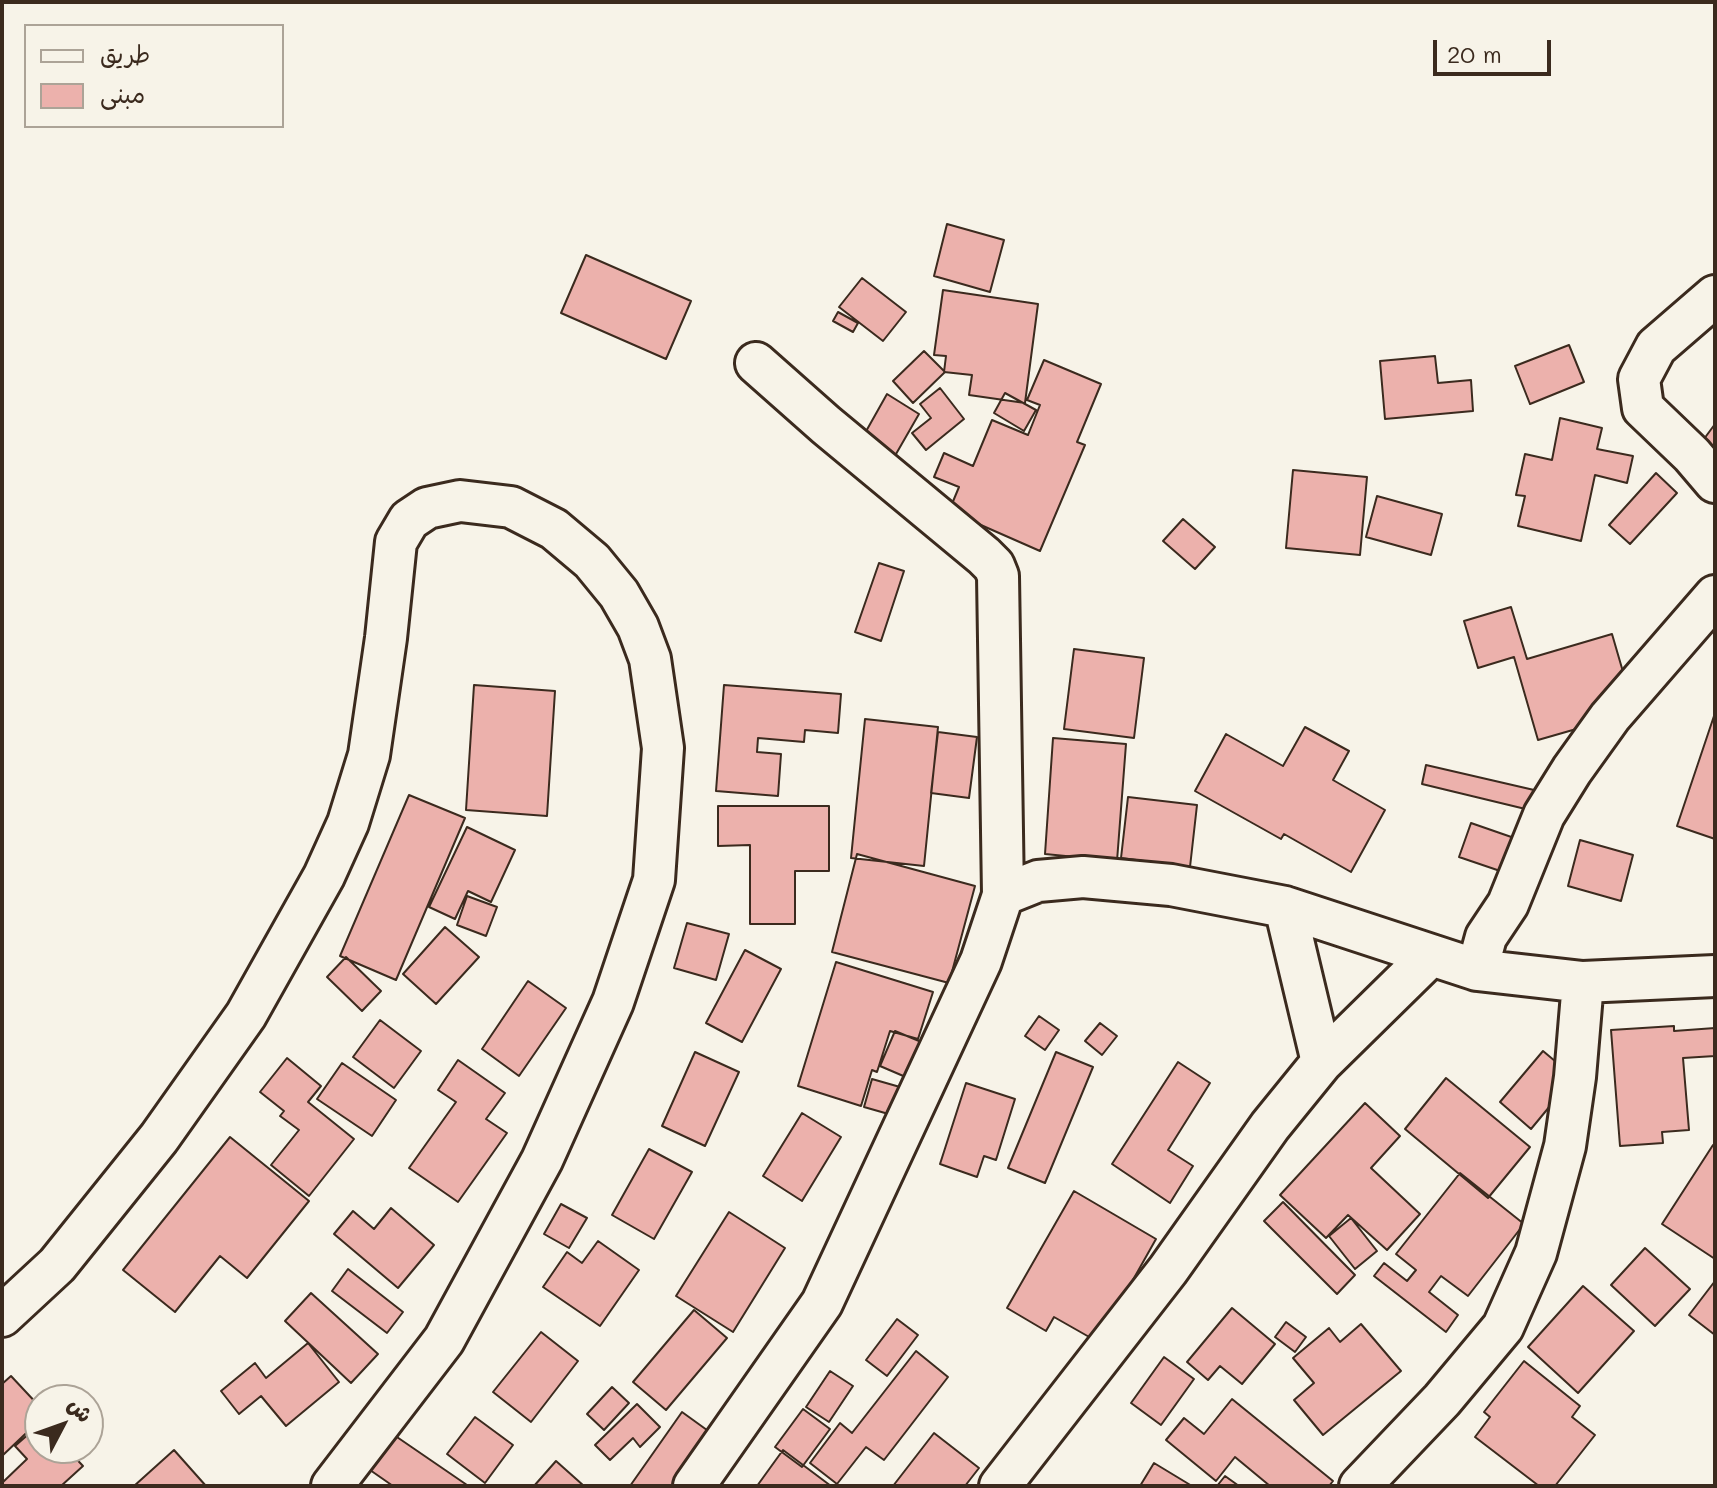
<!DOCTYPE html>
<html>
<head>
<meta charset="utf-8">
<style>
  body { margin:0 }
  #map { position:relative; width:1717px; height:1488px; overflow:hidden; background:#f7f3e8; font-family:Mali,"Playpen Sans Arabic",sans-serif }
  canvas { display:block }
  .frame { position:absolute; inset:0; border:4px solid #3b2a1e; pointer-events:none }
  .legend { position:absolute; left:24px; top:24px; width:260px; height:104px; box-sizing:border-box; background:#f7f3e8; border:2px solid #aca397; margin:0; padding:10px 14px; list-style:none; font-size:24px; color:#3b2a1e }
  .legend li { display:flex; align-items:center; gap:16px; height:40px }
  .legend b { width:40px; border:2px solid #aca397 }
  .north { position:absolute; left:24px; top:1384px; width:80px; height:80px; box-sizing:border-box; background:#f7f3e8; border:2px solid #aca397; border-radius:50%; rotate:49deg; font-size:22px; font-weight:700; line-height:32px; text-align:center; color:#3b2a1e }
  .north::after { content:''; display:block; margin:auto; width:28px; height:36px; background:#3b2a1e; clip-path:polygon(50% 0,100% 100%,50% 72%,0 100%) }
  .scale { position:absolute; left:1433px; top:40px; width:118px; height:36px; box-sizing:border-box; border:4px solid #3b2a1e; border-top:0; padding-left:10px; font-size:24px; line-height:28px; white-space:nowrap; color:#3b2a1e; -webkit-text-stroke:6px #f7f3e8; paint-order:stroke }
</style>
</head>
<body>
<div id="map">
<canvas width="1717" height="1488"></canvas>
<div class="frame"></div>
<ul class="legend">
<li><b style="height:10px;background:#f7f3e8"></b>طريق</li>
<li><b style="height:22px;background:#ecb1ac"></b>مبنى</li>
</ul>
<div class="north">ش</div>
<div class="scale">20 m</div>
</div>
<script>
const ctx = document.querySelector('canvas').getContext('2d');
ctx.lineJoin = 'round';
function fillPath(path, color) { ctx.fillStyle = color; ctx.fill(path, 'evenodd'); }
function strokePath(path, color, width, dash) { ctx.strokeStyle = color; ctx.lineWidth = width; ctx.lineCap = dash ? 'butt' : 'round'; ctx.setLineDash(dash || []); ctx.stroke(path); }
const building = new Path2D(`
  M947,224l57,16 -14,52 -56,-16z
  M586,255l105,46 -25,58 -105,-46z
  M862,278l44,34 -23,29 -44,-34z
  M943,290l95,14 -13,99 -56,-8 3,-20 -28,-3 2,-16 -12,-1z
  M838,312l20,11 -5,9 -20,-11z
  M1569,345l15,37 -54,22 -15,-38z
  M924,351l21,21 -32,31 -20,-22z
  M1435,356l3,27 33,-3 2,31 -88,8 -5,-58z
  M1044,360l57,24 -24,58 8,3 -45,106 -91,-40 10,-24 -25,-10 10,-24 29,13 19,-46 36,15 12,-30 -13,-5z
  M940,388l24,31 -38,31 -14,-17 19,-15 -11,-14z
  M1005,393l31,17 -12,21 -30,-18z
  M887,394l32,20 -27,47 -32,-19z
  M1560,418l42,10 -5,21 36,7 -6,27 -32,-8 -14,66 -63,-15 7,-30 -9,-1 9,-41 27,6z
  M1715,424v59l-28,-21z
  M1293,470l74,7 -7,78 -74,-7z
  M1656,473l21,20 -47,51 -21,-19z
  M1377,496l65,18 -11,41 -65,-18z
  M1183,519l32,28 -20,22 -32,-28z
  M879,563l25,8 -23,70 -26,-9z
  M1511,607l16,52 85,-25 16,55 -10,28 -80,23 -24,-83 -36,11 -14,-47z
  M1074,649l70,9 -10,80 -70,-9z
  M474,685l81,6 -8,125 -81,-6z
  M724,685l117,9 -3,39 -33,-3 -1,12 -46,-4 -1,14 24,2 -3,42 -62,-5z
  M1715,713v126l-38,-13z
  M865,719l73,8 -14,139 -73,-8z
  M1305,727l44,24 -16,29 52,30 -34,62 -67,-38 -3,5 -86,-48 31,-57 57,32z
  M938,732l39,5 -8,61 -38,-5z
  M1053,738l73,6 -9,117 -72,-7z
  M1426,765l121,28 -5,20 -120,-29z
  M409,795l56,23 -69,162 -56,-24z
  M1128,797l69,8 -7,62 -69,-9z
  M718,806h111v65h-34v53h-45v-79l-32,1z
  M1471,823l49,17 -11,34 -50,-17z
  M467,827l48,23 -24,52 -23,-11 -13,28 -26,-12z
  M1580,840l53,15 -12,46 -53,-15z
  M857,854l118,32 -26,97 -117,-31z
  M467,896l30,11 -11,29 -29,-11z
  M687,923l42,11 -13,46 -42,-12z
  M445,927l34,30 -43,47 -33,-30z
  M745,950l36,19 -39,73 -36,-19z
  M346,957l35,34 -19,20 -35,-34z
  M836,962l97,30 -15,47 -28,-8 -13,41 -5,-2 -11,36 -63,-20z
  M528,981l38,27 -47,68 -37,-27z
  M1039,1016l20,14 -14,20 -20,-14z
  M380,1020l41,31 -27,37 -41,-31z
  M1100,1023l17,13 -15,19 -17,-14z
  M1674,1026v5l41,-3v28l-32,2 6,72 -27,2 1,11 -43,3 -9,-116z
  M895,1031l36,15 -16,35 -35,-15z
  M1543,1051l31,26 -43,52 -31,-27z
  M695,1052l44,20 -34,74 -43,-20z
  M1056,1052l37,15 -48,116 -37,-15z
  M287,1058l34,28 -13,16 46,37 -45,57 -38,-31 28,-35 -19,-14 4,-5 -24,-19z
  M458,1060l47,33 -19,26 21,14 -49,69 -49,-34 47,-66 -18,-12z
  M1178,1062l32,21 -42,67 25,16 -23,37 -58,-39z
  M342,1063l54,37 -24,36 -55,-37z
  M1446,1078l84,69 -42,51 -83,-69z
  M872,1079l35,10 -8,28 -35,-10z
  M966,1083l49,16 -19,61 -12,-4 -7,21 -37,-13z
  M1365,1103l35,33 -29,32 49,46 -33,36 -39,-35 -22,23 -46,-43z
  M802,1113l39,24 -39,64 -39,-25z
  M230,1137l79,64 -62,77 -27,-22 -45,56 -52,-42z
  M1713,1145l2,1v113l-53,-35z
  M649,1149l43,23 -38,67 -42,-24z
  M1460,1173l64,51 -56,72 -27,-20 -12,16 29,23 -12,17 -72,-56 10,-13 23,18 9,-11 -20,-16z
  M1074,1191l82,48 -58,103 -44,-25 -8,14 -39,-23z
  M1283,1202l72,73 -18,19 -73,-73z
  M561,1204l26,14 -18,30 -25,-14z
  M391,1208l43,37 -36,43 -64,-54 19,-23 21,18z
  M729,1212l56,36 -52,84 -57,-36z
  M1351,1218l26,33 -22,18 -26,-33z
  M598,1241l41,29 -39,56 -57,-39 24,-35 15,11z
  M1645,1248l45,41 -35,37 -44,-41z
  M348,1269l55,43 -16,21 -55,-42z
  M1715,1281v54l-26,-20z
  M1583,1286l51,45 -56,62 -50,-46z
  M311,1293l67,61 -27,29 -66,-62z
  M1232,1308l43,36 -33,40 -22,-18 -12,14 -21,-18z
  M694,1310l33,28 -61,72 -33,-28z
  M897,1319l21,16 -31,41 -21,-16z
  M1286,1322l20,15 -11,15 -20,-15z
  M1361,1324l40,47 -78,64 -29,-35 20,-17 -21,-25 36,-30 11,14z
  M541,1332l37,29 -47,61 -38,-30z
  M308,1343l31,39 -53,44 -25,-30 -22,18 -18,-23 34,-28 11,15z
  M916,1351l32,26 -64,83 -18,-13 -29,37 -27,-21 30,-40 12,10z
  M1164,1357l30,22 -33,46 -30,-22z
  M1524,1361l56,45 -8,11 23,18 -40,51h-16l-64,-49 15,-20 -6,-5z
  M830,1371l23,15 -24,36 -23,-15z
  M11,1376l29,31v13l-38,36v-72z
  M612,1387l17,16 -25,27 -17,-16z
  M1232,1399l101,82 -4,5h-59l-35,-29 -19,24 -50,-41 18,-22 20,16z
  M637,1404l23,23 -20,20 -7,-9 -23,22 -15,-15z
  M803,1409l27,20 -28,38 -27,-20z
  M682,1412l36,26 -34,48h-54z
  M475,1417l38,28 -28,38 -38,-29z
  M40,1424v24h26l17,18 -22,20h-59v-3l25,-24 -12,-13z
  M934,1433l45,35 -14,18h-72z
  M394,1435l73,50 -1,1h-73l-23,-16z
  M174,1450l32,36h-72z
  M783,1450l48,36h-74z
  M556,1461l28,25h-50z
  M1154,1463l38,23h-52z
  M1225,1476l14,10h-22z`);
const minor = new Path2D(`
  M1715,296l-59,51 -17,32 4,29 49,47 23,27
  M756,363l70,62 158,131 10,10 4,10 5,319
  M1285,907l37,155 109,-107
  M1477,970l9,-33 22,-33 36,-89 28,-45 38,-53 105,-121
  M2,1316l55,-51 102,-127 87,-123 78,-139 24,-53 21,-68 17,-117 10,-96 13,-22 18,-12 33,-7 51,6 43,22 38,32 27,33 19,33 12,32 13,89 -9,132 -41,122 -71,158 -98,180 -112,146
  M694,1486l128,-183 159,-342 22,-66 35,-14 45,-4 88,8 114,22 192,63 106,12 132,-6
  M1000,1486l168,-216 102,-144 52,-64
  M1360,1486l82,-86 61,-73 33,-74 29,-107 10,-69 8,-95`);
fillPath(building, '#ecb1ac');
strokePath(building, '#3b2a1e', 2);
strokePath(minor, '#3b2a1e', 46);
strokePath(minor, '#f7f3e8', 40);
</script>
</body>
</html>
